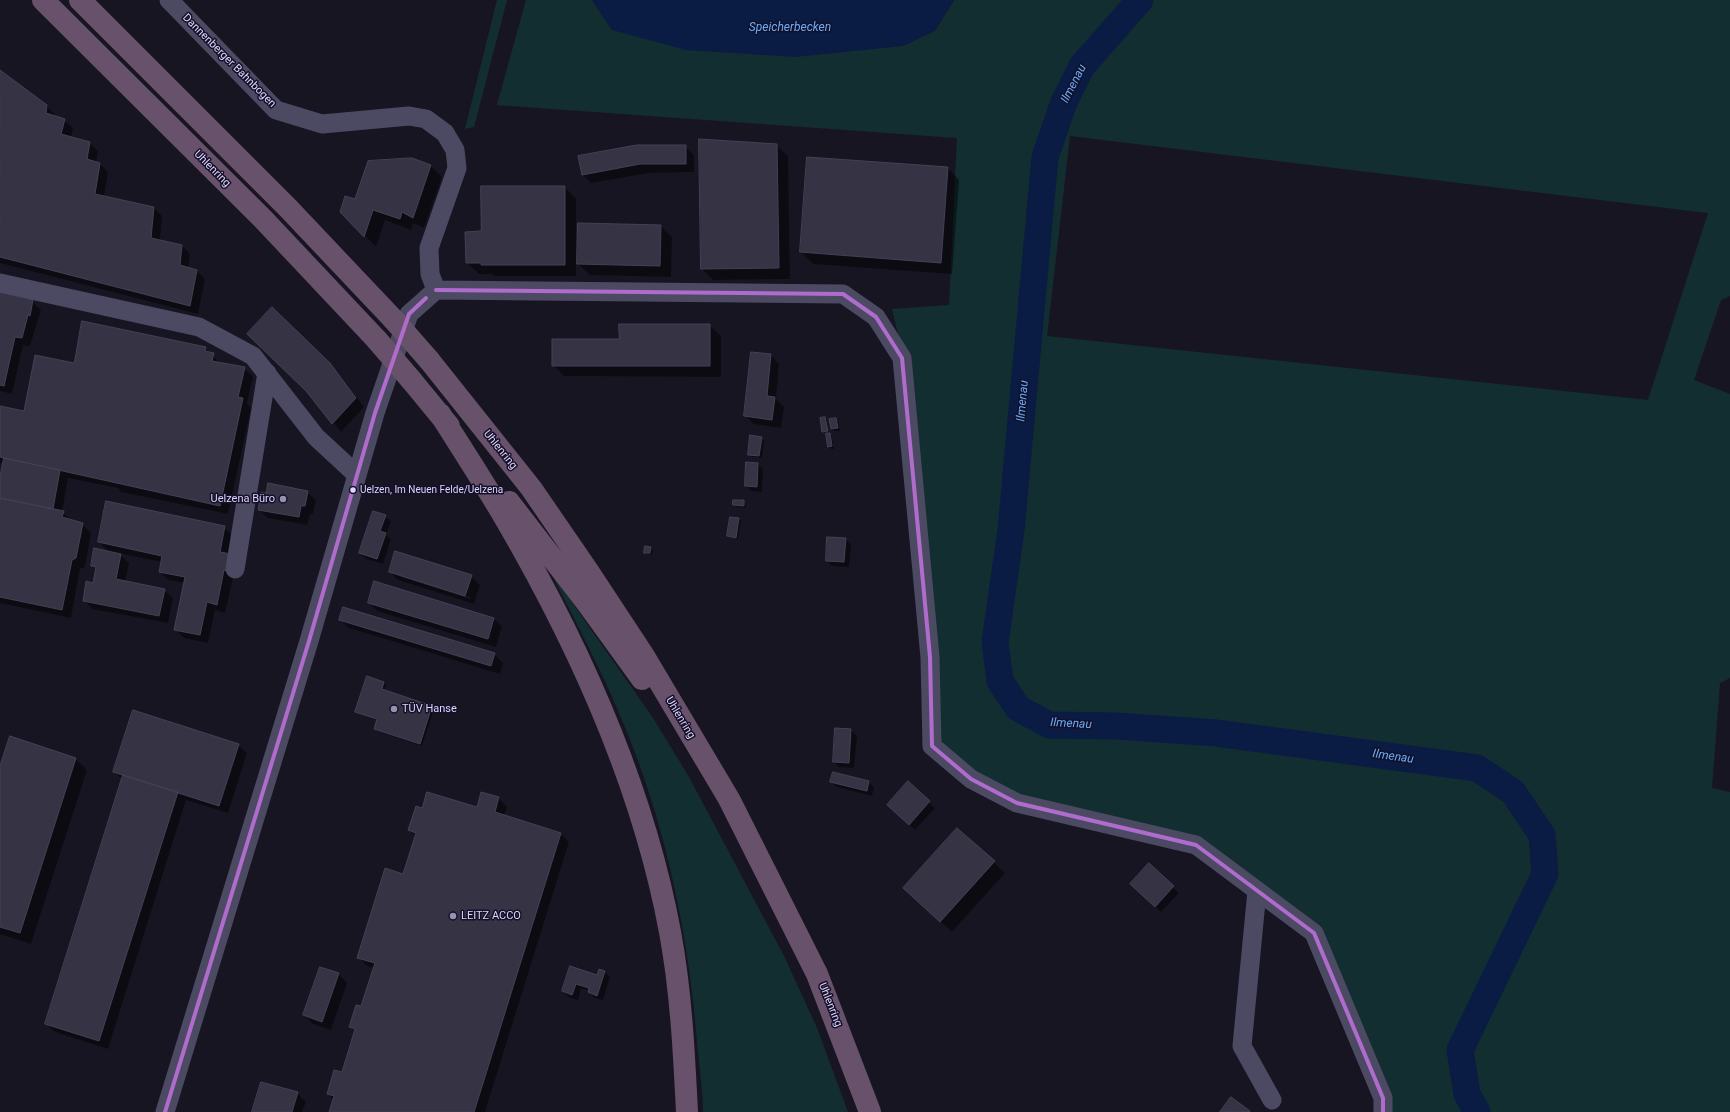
<!DOCTYPE html>
<html>
<head>
<meta charset="utf-8">
<style>
  body { margin:0 }
  canvas { display:block; background:#181522 }
</style>
</head>
<body>
<canvas width="1730" height="1112"></canvas>
<script>
const ctx = document.querySelector('canvas').getContext('2d');
ctx.lineJoin = 'round';
function fillPath(path, color) { ctx.fillStyle = color; ctx.fill(path, 'evenodd'); }
function strokePath(path, color, width, dash) { ctx.strokeStyle = color; ctx.lineWidth = width; ctx.lineCap = dash ? 'butt' : 'round'; ctx.setLineDash(dash || []); ctx.stroke(path); }
function drawText(font, color, halo, rows, align = 'center') {
  ctx.font = font + ' Roboto,sans-serif'; ctx.lineWidth = 3; ctx.setLineDash([]); ctx.textBaseline = 'middle'; ctx.strokeStyle = halo; ctx.fillStyle = color; for (const [text, x, y, turn = 0] of rows) {
    ctx.save(); ctx.translate(x, y); ctx.rotate((+turn || 0) * Math.PI / 180); ctx.textAlign = isNaN(turn) ? turn : align; if (halo) ctx.strokeText(text, 0, 0); ctx.fillText(text, 0, 0); ctx.restore();
  }
}
const green = new Path2D(`
  M497,0h10l-33,127 -9,2z
  M526,0h66l20,30 323,1 19,-31h776v296l-9,4 -27,80 36,14v284l-10,5 -8,105 18,4v320h-339l-75,-185 -120,-86 -174,-44 -44,-24 -39,-30 -31,-367 -16,-67 57,-4 8,-167 -460,-33zM1070,136l638,77 -60,187 -601,-64z
  M550,571l103,147 36,59 95,179 33,72 31,84h-145c0,-20 -3,-40 -5,-60 -8,-109 -30,-219 -71,-320 -22,-55 -50,-108 -77,-161z`);
const water = new Path2D(`
  M592,0h362l-19,31 -32,15 -108,11 -109,-7 -74,-20z`);
const shadow = new Path2D(`
  M0,71l47,35 8,9v2l9,3 9,8 -2,10 18,5 9,8 -2,12 4,1 8,8 -4,25 50,11 8,8 -2,25 22,5 8,8 -2,15 9,2 8,8 -7,35 -198,-51z
  M776,145l12,11 2,123 -77,1 -11,-11z
  M685,146l9,9v17l-45,1 -58,10 -8,-8z
  M808,158l140,10 11,12 -7,94 -139,-10 -12,-12z
  M412,159l19,7 11,11 -18,51 -11,-5 -2,7 -26,-10 -9,27 -35,-36z
  M565,187l11,12v59l85,-32 11,11 -1,40 -81,-2 -14,-13v14h-82l-2,-2h-13l-12,-11 15,-31z
  M0,293l32,8 9,9 -11,36 -7,-1 -11,49 -12,-3z
  M272,308l66,65 26,34 -23,25 -34,-41z
  M709,325l12,11v41l-157,-1 -11,-11 67,-25z
  M205,348l16,16 23,4 9,9 -6,27 4,4 -23,106 -107,-22 -3,-4 -50,-10 -6,34 10,8 10,4 9,9 -6,34 -5,2 -9,49 -71,-15v-121l4,-18 -4,-1v-56l24,5 51,-48z
  M752,353l19,2 8,9 -3,35 8,8 -3,21 -28,-4 -8,-9z
  M825,418l2,3 2,13 3,2 2,13h-3l-2,-2 -2,-13 -4,-3z
  M836,419l2,2 2,10h-6l-2,-2 -2,-9z
  M761,437l3,3 -2,18 -10,-1 -3,-2z
  M758,464l5,5 -1,23 -11,-1 -5,-5z
  M307,492l9,8 -3,14h-3l-3,11 -39,-7 -9,-8 8,-16z
  M743,501l3,3v4l-10,-1 -2,-2z
  M385,516l6,5 -5,14 5,4 -8,25 -17,-5 -6,-6z
  M739,519l2,2 -3,18 -7,-1 -3,-2z
  M224,527l9,9 6,28 -3,15 -3,-1 -8,35 -10,-3 -7,33 -24,-5 -9,-9 10,-46 -17,-3 -8,-8 2,-10 -44,-9 11,10 -4,19 39,8 9,8 -5,25 -76,-14 -8,-9 9,-16 3,-15 -4,-4 17,-13 -10,-10z
  M845,539l6,5 -2,23 -17,-1 -5,-5z
  M650,548l3,2 -1,5 -7,-3z
  M390,572l81,4 9,9 -6,19 -76,-24zM399,574l71,23v2l-71,-23z
  M375,582l119,37 8,8 -6,20 -119,-36 -8,-9z
  M340,620l154,34 9,9 -3,11 -151,-46z
  M384,683l2,2 -2,6 48,16 2,2 -12,37 -45,-15 -2,-2 2,-9 -21,-9z
  M836,729l15,1 6,6 -3,32 -15,-1 -5,-5z
  M238,745l9,8 -19,60 -42,-13 -78,249 -53,-17 -9,-8 77,-244 -9,-8z
  M75,758l12,12 -56,174 -31,-10v-164z
  M831,782h38l5,5 -2,9 -35,-9z
  M908,783l27,25 -20,22 -22,-20z
  M499,798l8,9 -3,9 57,18 8,8 -84,270h-155l4,-12 -6,-6 14,-21 13,-41 -5,-6 12,-18 12,-40 -7,-2 -9,-9 45,-82 13,-39 -7,-6 14,-21 54,-1z
  M994,862l11,11 -53,59 -37,-33z
  M1149,865l30,28 -18,19 -24,-23z
  M571,967l26,9 2,-6 6,2 5,5 -7,23 -9,-2 -5,-7 -8,-3 -3,12 -10,-3 -5,-6z
  M321,968l18,6 8,9 -16,47 -18,-6 -9,-9z
  M297,1093l9,9 -4,10h-49z`);
const river = new Path2D(`
  M1140,0l-58,66 -18,36 -19,55 -34,373 -16,112 5,39 18,27 31,17 68,1 99,7 261,35 36,24 29,43 3,39 -85,176 7,44 10,18`);
const building = new Path2D(`
  M0,70l47,35 -1,8 19,6 -4,15 29,8 -3,17 13,4 -5,31 59,13 -3,31 31,7 -2,20 17,5 -7,36 -190,-49z
  M699,139l78,5 2,124 -78,1z
  M637,145h49v19h-46l-58,11 -4,-19z
  M807,157l141,10 -7,96 -141,-11z
  M412,158l19,7 -18,53 -11,-6 -2,7 -27,-9 -9,27 -24,-25 5,-16 10,3 13,-38z
  M481,186h84v79h-84v-2h-15l-1,-31 16,-1z
  M578,223l83,2 -1,41 -83,-2z
  M0,291l33,9 -3,16 -2,-1 -6,23 -7,-1 -11,49 -4,-1z
  M272,307l58,56 26,35 -24,26 -26,-33 -59,-57z
  M82,321l124,26 -1,4 9,2 -2,8 33,6 -7,30 5,1 -23,108 -220,-49v-51l24,5 11,-56 39,8z
  M619,324h91v42h-158v-27h67z
  M751,352l20,2 -4,42 8,1 -3,23 -28,-4z
  M825,417l3,14 -6,1 -2,-14z
  M836,418l2,10 -7,1 -2,-10z
  M826,433h4l2,13 -4,1z
  M750,435l12,2 -3,19 -11,-1z
  M4,458l56,12 -7,39 -53,-11v-21z
  M746,462l12,1 -1,24 -12,-1z
  M268,483l40,8 -3,15h-4l-2,11 -41,-7 3,-18 5,1z
  M0,498l64,13 -2,6 21,6 -7,35 -4,2 -10,50 -62,-13z
  M733,500h11v6l-11,-1z
  M106,501l119,25 -5,26 11,2 -4,17 -3,-1 -7,35 -10,-3 -7,33 -26,-5 11,-53 -26,-5 3,-16 -64,-14z
  M373,511l13,4 -6,16 6,2 -9,26 -18,-6z
  M730,517l9,1 -3,20 -9,-2z
  M827,537l19,1 -2,24 -18,-1z
  M645,546l6,1 -1,6h-6z
  M94,548l27,6 -5,25 49,10 -6,27 -76,-15 3,-20 7,2 3,-16 -5,-1z
  M395,551l77,24 -7,21 -76,-24z
  M374,581l120,37 -6,21 -120,-36z
  M343,607l152,46 -4,13 -152,-46z
  M367,676l17,6 -2,7 50,17 -12,38 -46,-15 3,-10 -22,-7z
  M133,710l106,34 -20,62 -106,-34z
  M835,728l16,1 -2,34 -16,-1z
  M10,736l66,22 -56,175 -20,-6v-161z
  M833,772l36,9 -2,10 -37,-9z
  M123,775l55,17 -79,249 -54,-17z
  M908,781l22,20 -21,24 -22,-20z
  M427,792l50,15 4,-15 18,5 -4,15 66,21 -87,279h-145l5,-16 -7,-2 7,-24 8,2 13,-43 -6,-2 7,-22 5,1 14,-43 -18,-5 28,-90 18,6 13,-41 -8,-3 8,-24 6,2z
  M957,828l38,33 -55,61 -37,-34z
  M1149,863l25,23 -19,21 -25,-23z
  M570,966l27,9 2,-6 6,2 -8,25 -9,-4 1,-4 -13,-4 -4,11 -10,-4z
  M320,967l19,6 -17,49 -19,-7z
  M261,1082l37,10 -6,20h-40z
  M1231,1097l19,14 -1,1h-29z`);
const minor = new Path2D(`
  M0,283l199,44 54,29 63,81 41,38
  M436,290l407,4 33,23 26,41 28,299 2,89 39,33 46,24 179,42 118,88 69,165v14
  M235,569l32,-196
  M1257,891l-15,155 30,54
  M165,1112l144,-471 66,-228 34,-99 27,-24 -6,-16 -1,-26 28,-80 -2,-18 -10,-17 -19,-14 -17,-3 -87,8 -46,-14 -107,-110`);
const highway = new Path2D(`
  M43,0l220,219 114,121
  M80,0l208,208 106,112
  M429,360l102,128 57,83 56,85 85,143 88,175 53,138
  M412,381l37,45
  M440,414c22,35 45,70 66,106 74,127 137,266 164,412 11,59 14,120 17,180
  M509,502l78,101 55,76`);
const highwayBridge = new Path2D(`
  M394,320l35,40
  M377,340l35,41`);
const bus1 = new Path2D(`
  M436,290l407,4 33,23 26,41 28,299 2,89 39,33 46,24 179,42 118,88 69,165v14
  M165,1112l144,-471 66,-228 34,-99 17,-16`);
const markers = [
  [353,490,3.5,"#ddd6ff"],
  [283,499,4,"#9892b2"],
  [394,709,4,"#9892b2"],
  [453,916,4,"#9892b2"]
];
const busNames = [
  ["Uelzen, Im Neuen Felde/Uelzena",360,490]
];
const streetNames = [
  ["Dannenberger Bahnbogen",229,61,45],
  ["Uhlenring",212,169,45],
  ["Uhlenring",500,450,51],
  ["Uhlenring",680,718,59],
  ["Uhlenring",830,1005,68]
];
const poiNames = [
  ["Uelzena Büro",275,499,"right"],
  ["TÜV Hanse",402,709],
  ["LEITZ ACCO",461,916]
];
const waterNames = [
  ["Speicherbecken",790,28],
  ["Ilmenau",1074,84,-63],
  ["Ilmenau",1023,401,-85],
  ["Ilmenau",1071,724,3],
  ["Ilmenau",1393,757,8]
];
fillPath(green, '#132e30');
fillPath(water, '#0a1c44');
fillPath(shadow, '#0007');
strokePath(river, '#0a1c44', 27);
fillPath(building, '#363344');
strokePath(building, '#454056', 1);
strokePath(minor, '#4c4a63', 19);
strokePath(highway, '#68516a', 22);
strokePath(highwayBridge, '#68516a', 22);
strokePath(bus1, '#b06ccc', 4);
for (const [x, y, r, color] of markers) { const dot = new Path2D(); dot.arc(x, y, r, 0, 2 * Math.PI); ctx.fillStyle = color; ctx.fill(dot); strokePath(dot, '#150f28', 1.5); }
drawText('10px', '#ddd6ff', '#150f28', busNames, 'left');
drawText('11px', '#ddd6ff', '#150f28', streetNames);
drawText('11px', '#ddd6ff', '#150f28', poiNames, 'left');
drawText('italic 12px', '#64b0ff', '#150f28', waterNames);
</script>
</body>
</html>
